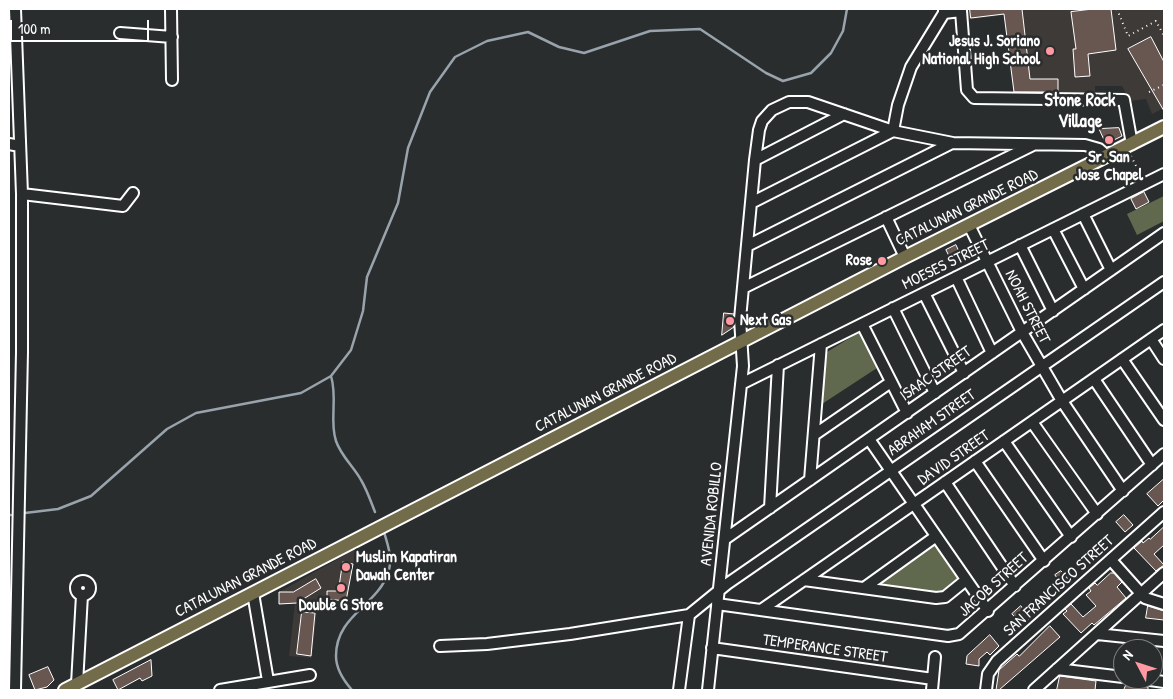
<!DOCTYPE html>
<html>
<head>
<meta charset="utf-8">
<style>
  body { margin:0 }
  #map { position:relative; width:1173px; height:699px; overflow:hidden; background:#2a2d2e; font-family:"Patrick Hand",sans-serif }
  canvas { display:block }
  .frame { position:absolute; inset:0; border:10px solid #fff; pointer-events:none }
  .north { position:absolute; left:1113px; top:639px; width:50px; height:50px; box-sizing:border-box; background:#2a2d2e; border:1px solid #7f8182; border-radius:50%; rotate:310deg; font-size:14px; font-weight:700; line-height:20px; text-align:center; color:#fff }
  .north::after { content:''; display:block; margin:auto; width:18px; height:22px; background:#ff9aa2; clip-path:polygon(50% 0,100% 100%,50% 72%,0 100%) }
  .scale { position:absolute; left:10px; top:20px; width:139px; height:22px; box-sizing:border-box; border:2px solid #fff; border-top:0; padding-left:6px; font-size:15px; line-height:18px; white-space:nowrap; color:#fff; -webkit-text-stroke:4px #2a2d2e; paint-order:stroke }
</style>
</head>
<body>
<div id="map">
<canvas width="1173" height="699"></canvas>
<div class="frame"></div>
<div class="north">N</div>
<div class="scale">100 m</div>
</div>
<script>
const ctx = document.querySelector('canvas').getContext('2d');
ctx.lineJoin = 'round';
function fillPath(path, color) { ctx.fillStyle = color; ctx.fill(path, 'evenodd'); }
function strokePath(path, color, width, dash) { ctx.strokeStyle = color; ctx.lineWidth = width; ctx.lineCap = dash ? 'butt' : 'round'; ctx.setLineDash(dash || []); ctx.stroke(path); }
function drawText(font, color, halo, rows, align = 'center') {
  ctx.font = font + ' "Patrick Hand",sans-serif'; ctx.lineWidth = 5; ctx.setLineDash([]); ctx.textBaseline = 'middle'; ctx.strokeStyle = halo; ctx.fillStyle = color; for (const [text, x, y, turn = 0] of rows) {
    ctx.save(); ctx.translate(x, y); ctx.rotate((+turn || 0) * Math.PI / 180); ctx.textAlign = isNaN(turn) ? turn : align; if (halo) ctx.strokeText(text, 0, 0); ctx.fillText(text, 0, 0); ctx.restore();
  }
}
const built = new Path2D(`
  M964,9h200v99l-12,6 -6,-15 -16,2 -8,-15h-27v8l-81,3 -10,-82 -38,5z
  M356,549l-11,58 -28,1 -5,50 -23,-2 6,-52h-16v-12z`);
const green = new Path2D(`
  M1164,196v25l-27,14 -10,-21z
  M858,333l4,1 15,34 -55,36 5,-52z
  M933,544l4,2 21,31c-3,8 -13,16 -22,16l-59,-7z`);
const stream = new Path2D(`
  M331,376c7,23 -2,44 5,65 5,15 18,26 25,39 6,10 10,22 14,32
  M25,513l33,-4 33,-13 76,-67 29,-16 105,-20 30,-17 20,-26 12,-39 4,-34 31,-74 10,-55 22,-56 25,-35 32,-16 41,-9 31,15 25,6 66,-22 50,-2 66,44 17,8 28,-8 20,-20 12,-22 4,-22
  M9,515h2
  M352,690c-8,-9 -16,-22 -16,-34 0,-41 41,-50 52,-83 5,-14 0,-28 -4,-41`);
const building = new Path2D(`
  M970,9h52l8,70h28v13h-44l-10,-78 -33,4z
  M1093,9h18l5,41 -28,4 2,22 -15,1 -2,-28h3l-5,-37z
  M1151,37l13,25v49l-36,-62z
  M1119,128l3,8 -16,8 -7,-15z
  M1144,192l5,10 -13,7 -5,-10z
  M956,245l5,11 -10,4 -5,-10z
  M724,313l10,1v13l-12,8z
  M1164,479v21l-6,6 -11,-12z
  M1124,515l9,10 -8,7 -9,-10z
  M1164,527v18l-10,9 10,11 -8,6 -22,-23 8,-7 1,2 6,-5 1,1z
  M343,562l10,2 -7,37 -19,-2v-8h11z
  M1061,571l8,9 -8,7 -6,-7 2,-2 -2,-3z
  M1111,573h3l8,9 -5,5 9,11 -32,27 -2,-2 -11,10 -18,-19 4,-3 -2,-2 6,-5 12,13 13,-11 -10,-11 5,-4 -2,-3 6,-5 2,2z
  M316,579l5,9 -24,15 -18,1v-12h14z
  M1021,606l9,12 -8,7 -10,-11z
  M1148,606l16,5v9l-18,-2z
  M302,612l13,1 -4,43 -14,-2z
  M1050,626l10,11 -61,53h-3l3,-20 18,-16 2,2z
  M990,635l9,11 -9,9 -3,-3 -8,7v7l-13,-2 1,-8z
  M151,660l1,16 -10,5 -2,-3 -22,12 -5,-10z
  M48,667l6,13 -7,7 -12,3 -6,-15z
  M1060,676l36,5 -1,9h-38z
  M1127,683l21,4v3h-24z`);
const path = new Path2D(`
  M1117,9l11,27 28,-15 8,15
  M1149,92l15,-7
  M1131,156l9,18`);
const minor = new Path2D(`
  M171,9l1,71
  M944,13l17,-2 6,79 7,8 150,2 8,44
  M120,33l52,4
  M9,144l11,2
  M755,160l89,-46
  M22,194l101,12 10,-13
  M751,203l142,-72 5,-26 13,-38 33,-54v-4
  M1083,214l28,56
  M886,217l19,40
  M969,225l53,107 40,69 61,90
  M1053,229l31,60
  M1020,245l33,66
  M747,246l205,-103
  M956,277l36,76
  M743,288l290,-143
  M924,293l40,80
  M893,308l42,85
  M862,324l45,89
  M1151,339l13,20
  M1122,359l42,61
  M1094,379l58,86
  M741,384l423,-210
  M1032,422l65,92
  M814,435l77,-53
  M869,439l119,172
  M1004,441l67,96
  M975,461l69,100
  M810,480l11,-136
  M945,482l70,104
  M770,508l8,-143
  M725,539l439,-306
  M1111,560l34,38 19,6
  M804,580l132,18 9,-1 21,-17
  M76 588a7 7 0 1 1 14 0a7 7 0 1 1-14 0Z
  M864,588l71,-51
  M253,593l15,88
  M717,604l231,32 11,-2 205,-180
  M761,610l403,-280
  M1097,634l67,7
  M440,646l47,-2 83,-10 119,-19 38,-31 437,-302
  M712,648l221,31
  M1057,669l66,8
  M1143,679l21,3
  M77,684l5,-89
  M15,690l7,-338v-158l-7,-185
  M220,690l90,-15
  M679,690l10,-75
  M708,690l35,-324 -3,-47 15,-159 4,-30 3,-9 10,-11 17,-8h19l85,29 60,12 132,2 14,4 9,8
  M932,690l3,-33
  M986,690l2,-16 9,-13 167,-149
  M1034,690l130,-117`);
const major = new Path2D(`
  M65,690l840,-433 259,-130`);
const markers = [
  [1050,51,5,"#ff9aa2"],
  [1109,140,5,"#ff9aa2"],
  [882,261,5,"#ff9aa2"],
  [730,321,5,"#ff9aa2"],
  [346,567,5,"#ff9aa2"],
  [341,588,5,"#ff9aa2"]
];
const poiNames = [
  ["Jesus J. Soriano",1040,42],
  ["National High School",1040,60],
  ["Sr. San",1109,158,"center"],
  ["Jose Chapel",1109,176,"center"],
  ["Rose",872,261],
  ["Next Gas",740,321,"left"],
  ["Muslim Kapatiran",356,558,"left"],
  ["Dawah Center",356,576,"left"],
  ["Double G Store",341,606,"center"]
];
const streetNames = [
  ["CATALUNAN GRANDE ROAD",967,208,-26],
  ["MOESES STREET",946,265,-26],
  ["NOAH STREET",1027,307,63],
  ["ISAAC STREET",936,374,-35],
  ["CATALUNAN GRANDE ROAD",606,393,-27],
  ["ABRAHAM STREET",932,423,-35],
  ["DAVID STREET",954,458,-35],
  ["AVENIDA ROBILLO",712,514,-84],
  ["CATALUNAN GRANDE ROAD",246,578,-27],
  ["JACOB STREET",994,585,-42],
  ["SAN FRANCISCO STREET",1059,586,-42],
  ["TEMPERANCE STREET",825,649,8]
];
const neighbourhoodNames = [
  ["Stone Rock",1080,101],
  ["Village",1080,122]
];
fillPath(built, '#3d3a38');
fillPath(green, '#60684e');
strokePath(stream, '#98a3ac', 2.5);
fillPath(building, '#685751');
strokePath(building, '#fff', 1);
strokePath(minor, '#fff', 14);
strokePath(major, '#fff', 16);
strokePath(path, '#fff', 2, [1, 4]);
strokePath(minor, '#2a2d2e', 10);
strokePath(major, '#726c4b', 12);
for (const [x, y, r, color] of markers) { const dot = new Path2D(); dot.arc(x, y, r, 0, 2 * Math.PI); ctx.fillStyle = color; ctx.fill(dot); strokePath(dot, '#2a2d2e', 2); }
drawText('bold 16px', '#fff', '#2a2d2e', poiNames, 'right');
drawText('16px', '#fff', '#2a2d2e', streetNames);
drawText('bold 18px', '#fff', '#2a2d2e', neighbourhoodNames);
</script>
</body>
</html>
